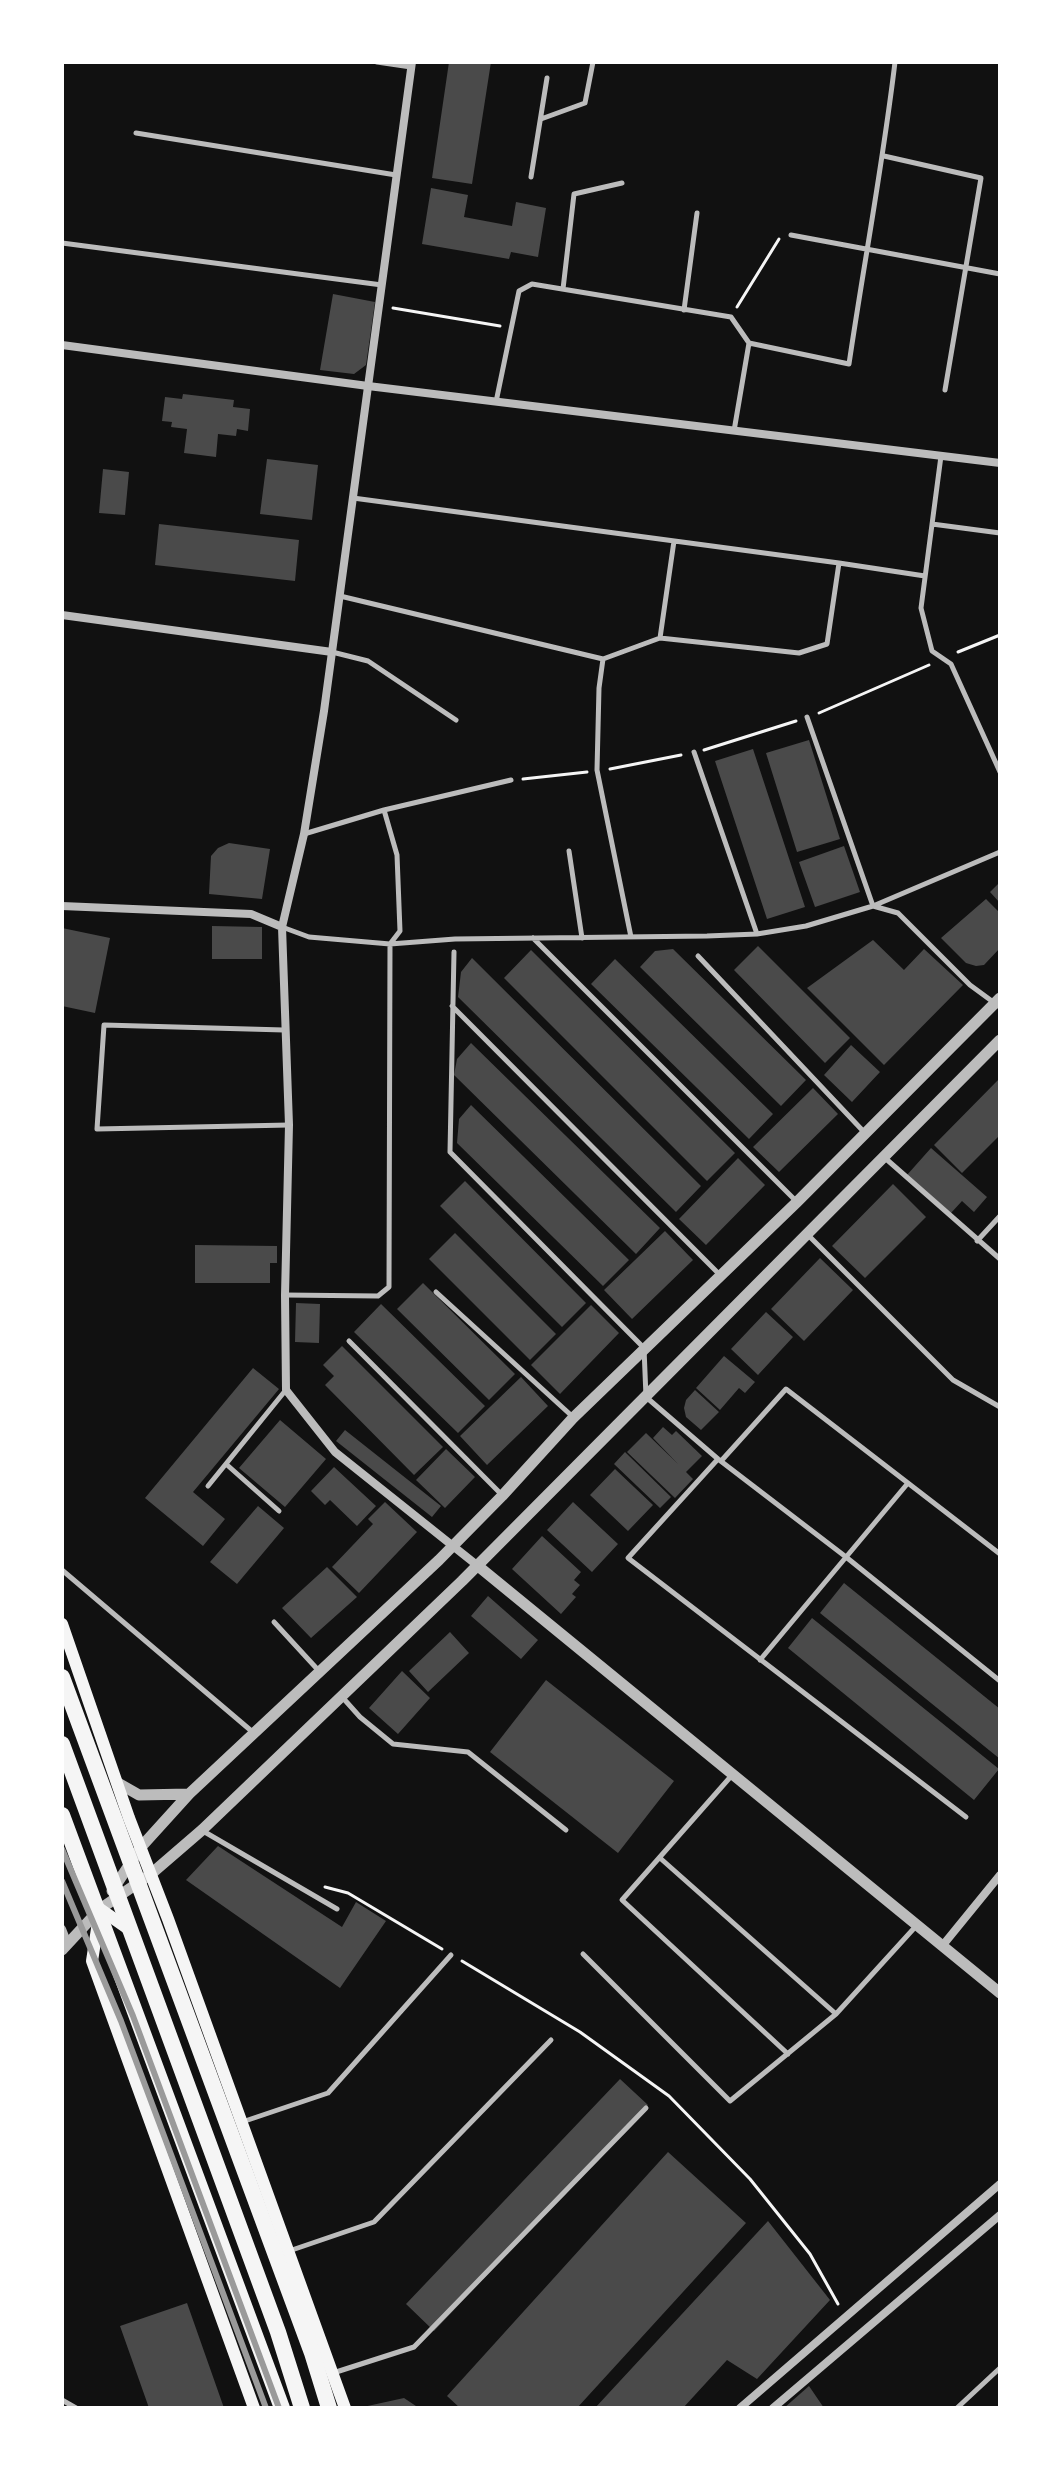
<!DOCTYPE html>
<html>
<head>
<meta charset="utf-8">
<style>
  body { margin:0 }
  #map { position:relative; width:1062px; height:2470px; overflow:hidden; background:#111; font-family:Commissioner,sans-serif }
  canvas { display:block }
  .frame { position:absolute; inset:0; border:64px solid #fff; pointer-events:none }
</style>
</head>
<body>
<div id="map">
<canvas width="1062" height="2470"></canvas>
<div class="frame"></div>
</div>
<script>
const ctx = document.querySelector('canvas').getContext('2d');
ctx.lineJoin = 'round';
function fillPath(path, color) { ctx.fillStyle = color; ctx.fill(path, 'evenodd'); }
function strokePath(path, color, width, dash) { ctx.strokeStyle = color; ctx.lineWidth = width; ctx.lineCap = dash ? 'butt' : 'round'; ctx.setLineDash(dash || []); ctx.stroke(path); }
const building = new Path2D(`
  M449,62h42l-19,122 -40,-6z
  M431,188l37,7 -4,22 48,9 4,-24 30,6 -8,49 -27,-5 -2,7 -87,-15z
  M333,294l42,8 -9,63 -12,9 -34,-4z
  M183,394l51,6 -1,7 17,2 -2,22 -11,-2 -1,7 -18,-2 -2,23 -32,-4 3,-24 -16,-2 1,-5 -10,-1 3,-24 17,2z
  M267,459l51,6 -6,55 -52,-6z
  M103,469l26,3 -4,43 -26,-2z
  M159,524l140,16 -4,41 -140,-16z
  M809,740l31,99 -43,13 -31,-99z
  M753,749l52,158 -38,12 -52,-158z
  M229,843l41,6 -8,50 -53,-5 2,-38 7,-8z
  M844,846l16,46 -45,15 -16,-45z
  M1000,882v21l-10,-11z
  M986,899l14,14v35l-16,17 -8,1 -10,-3 -25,-25z
  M212,926l50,1v32h-50z
  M62,928l48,10 -15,75 -33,-7z
  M873,940l31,30 20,-21 39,36 -79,80 -77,-77z
  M758,946l92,92 -25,25 -91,-93z
  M673,949l133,131 -25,26 -141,-139 15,-16z
  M531,950l204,203 -28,28 -203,-203z
  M472,958l229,228 -25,26 -218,-215 3,-25z
  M615,959l158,155 -24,25 -158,-155z
  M471,1043l189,185 -24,26 -182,-179 3,-16z
  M851,1045l29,27 -28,30 -28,-27z
  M1000,1078v57l-38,38 -28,-28z
  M813,1088l25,26 -59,58 -26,-25z
  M471,1105l158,155 -26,26 -146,-143 2,-24z
  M931,1148l56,49 -13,15 -12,-11 -11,12 -44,-38z
  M738,1158l27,27 -59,60 -27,-26z
  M465,1181l121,122 -24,24 -122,-121z
  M893,1184l33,33 -61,61 -33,-32z
  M665,1231l28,29 -61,59 -28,-29z
  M455,1233l101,101 -26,26 -101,-101z
  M195,1245l82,1v17h-7v20h-75z
  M820,1258l33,32 -49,51 -33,-32z
  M423,1283l92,91 -26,26 -92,-91z
  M296,1303l24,1 -1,39 -24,-1z
  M381,1304l104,102 -27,27 -104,-101z
  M591,1305l28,28 -59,61 -29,-29z
  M766,1312l27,25 -35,38 -27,-26z
  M342,1346l101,101 -29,28 -89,-90 9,-9 -11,-11z
  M724,1356l31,26 -10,11 -6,-5 -19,22 -24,-22z
  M253,1368l26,21 -86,103 32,27 -22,27 -58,-48z
  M521,1377l27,29 -61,59 -27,-29z
  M695,1390l24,22 -18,18 -15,-13 -2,-9 2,-8z
  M280,1420l46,39 -41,48 -46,-39z
  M663,1427l9,8 4,-4 26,25 -16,16 7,7 -18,19 -48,-46 19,-19 32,31 -25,-26z
  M345,1430l96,76 -9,11 -96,-76z
  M446,1449l29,28 -30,31 -29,-28z
  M625,1452l46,45 -11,11 -46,-44z
  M334,1467l42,39 -19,20 -27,-26 -5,5 -14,-14z
  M615,1469l38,36 -25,26 -38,-36z
  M385,1502l32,30 -58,61 -27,-26 41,-43 -5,-5z
  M573,1502l45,42 -26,28 -45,-42z
  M258,1506l26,22 -47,56 -27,-22z
  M542,1536l39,36 -7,8 6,5 -8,9 4,3 -15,17 -49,-45z
  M327,1567l30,30 -46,41 -29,-30z
  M844,1583l156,126v50l-180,-146z
  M488,1596l50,44 -17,19 -50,-43z
  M812,1618l187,151 -25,31 -186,-152z
  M450,1632l19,21 -41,39 -19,-21z
  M402,1671l28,27 -32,36 -29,-26z
  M546,1680l128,101 -56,72 -128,-101z
  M218,1846l124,81 14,-25 30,19 -46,67 -154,-108z
  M620,2079l28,26 -214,226 -28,-27z
  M668,2152l78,71 -169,185h-117l-13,-12z
  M768,2221l62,79 -73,79 -30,-19 -44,48h-88z
  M187,2303l37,105h-75l-29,-82z
  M809,2386l15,22h-40z
  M404,2398l15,10h-56v-1z`);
const path = new Path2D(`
  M737,307l42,-68
  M393,308l107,18
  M958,652l42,-17
  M819,713l110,-48
  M704,750l92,-29
  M610,769l71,-14
  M523,779l64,-7
  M325,1887l23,6 94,56
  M462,1961l118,71 89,64 81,83 60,75 28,50`);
const service = new Path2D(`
  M377,62l34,5
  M541,119l44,-16 8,-41
  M136,133l260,42
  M884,156l97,22 -36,212
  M531,177l16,-99
  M791,235l209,39
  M62,243l320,42
  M563,289l11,-95 48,-11
  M684,310l13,-97
  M749,343l100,21c15,-101 34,-201 46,-302
  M496,402l23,-111 13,-7 199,33 18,26 -15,88
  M941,456l-20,152 11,43 19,13 49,108
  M353,498l486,65
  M932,524l68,9
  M340,596l263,63
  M660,638l14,-97
  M332,652l36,9 88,59
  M603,659l57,-21 139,15 28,-9 12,-81 86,13
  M603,659l-4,29 -2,82 34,167
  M807,717l66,189 127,-54
  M694,752l63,182
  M304,834l80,-24 127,-30
  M569,851l13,87
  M282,927l27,10 81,7 65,-5 252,-3 50,-2 49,-8 67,-20 25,7 72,72 30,22
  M533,938l263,263
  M454,952l-4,200 194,196 2,49 72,62 128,98 154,124
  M698,956l166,176
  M452,1006l267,268
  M284,1030l-180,-5 -7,104 192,-4
  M885,1158l115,101
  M808,1235l145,145 47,27
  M977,1241l23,-25
  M436,1292l137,125
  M285,1295l93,1 11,-9 1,-343 10,-13 -3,-76 -13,-45
  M349,1341l153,154
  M718,1459l-90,99 338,259
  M722,1460l64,-71 214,165
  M226,1464l53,47
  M208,1486l77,-95
  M62,1570l193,164
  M274,1622l45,49
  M760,1660l148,-177
  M343,1698l17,19 33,27 75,8 98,78
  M733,1774l-111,126 166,154
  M203,1831l134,78
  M660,1858l176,156
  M583,1954l147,147 106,-87 81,-89
  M242,2122l86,-29 123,-138
  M289,2251l85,-29 177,-182
  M333,2373l81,-26 232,-239
  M62,2400l14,8
  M957,2408l43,-40`);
const minor = new Path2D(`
  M412,62l-88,649 -20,123 -22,93 7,198 -4,170 1,95 49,62 143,114
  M62,345l306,41 632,77
  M62,615l270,37
  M62,906l189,8 31,13
  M62,1929l6,15
  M943,1945l57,-70
  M740,2408l260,-224
  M773,2408l227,-193`);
const tertiary = new Path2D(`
  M478,1566l522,427
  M118,1783l21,12 50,-1
  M112,1891l29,-44 48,-53 250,-234 63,-64 71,-78 224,-216 203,-204
  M62,1950l38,-41 51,-35 51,-44 260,-249 538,-541`);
const secondary = new Path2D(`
  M62,1624l67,194 39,101 177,489
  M100,1909l30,21
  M99,1916l-7,45 162,447`);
const trunk = new Path2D(`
  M62,1677l250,676 17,55
  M62,1744l216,588 24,76
  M62,1815l220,593`);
const rail = new Path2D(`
  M62,1849l71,167 146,392
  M62,1881l59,140 145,387`);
fillPath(building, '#4a4a4a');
strokePath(path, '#f5f5f5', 3);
strokePath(service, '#bcbcbc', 5);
strokePath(minor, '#bcbcbc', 8);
strokePath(tertiary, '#bcbcbc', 11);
strokePath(secondary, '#f5f5f5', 12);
strokePath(trunk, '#f5f5f5', 16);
strokePath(rail, '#9a9a9a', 6);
</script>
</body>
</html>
